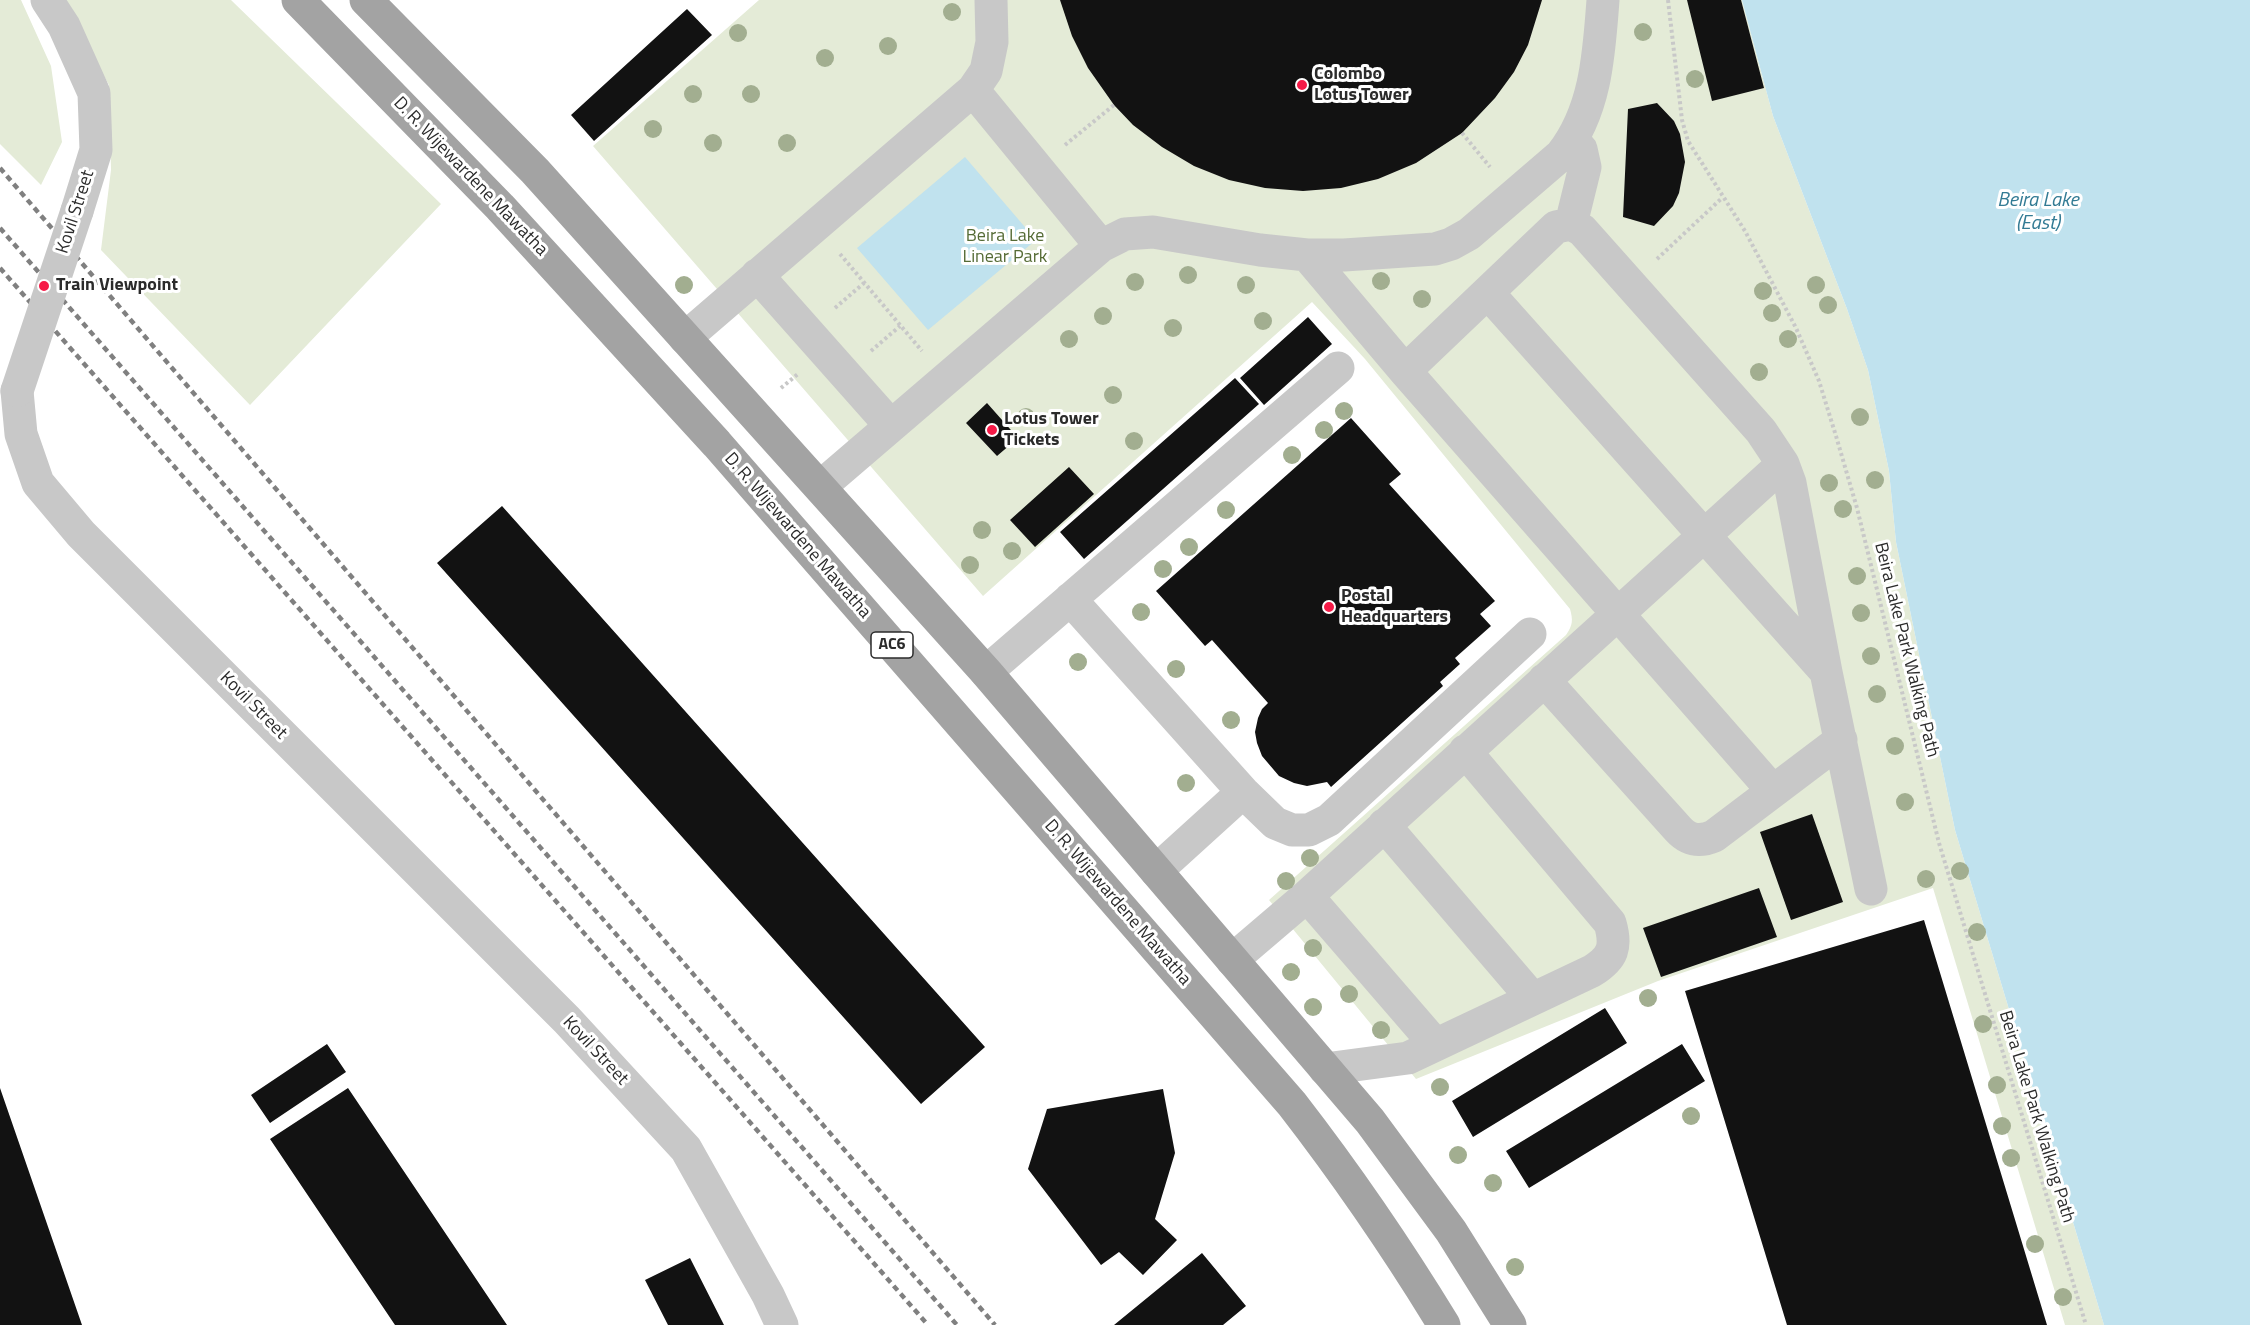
<!DOCTYPE html>
<html>
<head>
<meta charset="utf-8">
<style>
  body { margin:0 }
  canvas { display:block; background:#fff }
</style>
</head>
<body>
<canvas width="2250" height="1325"></canvas>
<script>
const ctx = document.querySelector('canvas').getContext('2d');
ctx.lineJoin = 'round';
function fillPath(path, color) { ctx.fillStyle = color; ctx.fill(path, 'evenodd'); }
function strokePath(path, color, width, dash) { ctx.strokeStyle = color; ctx.lineWidth = width; ctx.lineCap = dash ? 'butt' : 'round'; ctx.setLineDash(dash || []); ctx.stroke(path); }
function drawText(font, color, halo, rows, align = 'center') {
  ctx.font = font + ' "Titillium Web",sans-serif'; ctx.lineWidth = 6; ctx.setLineDash([]); ctx.textBaseline = 'middle'; ctx.strokeStyle = halo; ctx.fillStyle = color; for (const [text, x, y, turn = 0] of rows) {
    ctx.save(); ctx.translate(x, y); ctx.rotate((+turn || 0) * Math.PI / 180); ctx.textAlign = isNaN(turn) ? turn : align; if (halo) ctx.strokeText(text, 0, 0); ctx.fillText(text, 0, 0); ctx.restore();
  }
}
const green = new Path2D(`
  M0,0h21l30,66 11,76 -21,43 -41,-41z
  M59,0h172l210,204 -191,201 -149,-155 10,-80 -2,-85z
  M759,0h983l31,116 74,193 21,61 21,101 7,71 59,288 149,495h-39l-132,-437 -275,93 -242,98 -147,-179 297,-265c7,-10 7,-15 4,-26l-205,-250 -53,-57 -329,294 -390,-450z`);
const water = new Path2D(`
  M1742,0h508v1325h-146l-149,-495 -59,-288 -7,-71 -21,-101 -21,-61 -74,-193z
  M965,157l71,83 -108,90 -71,-82z`);
const building = new Path2D(`
  M1060,0h482l-14,45 -14,27 -19,26 -33,35 -46,30 -38,16 -37,9 -38,3 -38,-3 -36,-8 -35,-14 -32,-19 -29,-22 -19,-20 -26,-37 -16,-32z
  M1687,0h54l23,88 -52,13z
  M687,9l25,26 -118,106 -23,-26z
  M1657,103l17,18 6,13 5,28 -6,31 -6,13 -19,20 -31,-9 5,-108z
  M1308,317l24,27 -68,61 -24,-27z
  M1235,378l24,26 -175,155 -24,-27z
  M987,403l31,35 -21,18 -31,-33z
  M1351,418l50,56 -12,10 106,117 -15,13 11,12 -36,32 5,6 -20,18 3,4 -112,101 -4,-5 -20,4 -13,-3 -15,-7 -17,-20 -5,-13 -2,-11 3,-14 4,-9 6,-6 -56,-63 -7,6 -49,-55z
  M1069,467l25,27 -59,53 -25,-27z
  M502,506l483,541 -64,57 -484,-541z
  M1812,814l31,88 -52,18 -31,-88z
  M1759,888l18,49 -116,40 -18,-49z
  M1924,920l123,405h-260l-102,-334z
  M1605,1008l22,35 -154,94 -21,-36z
  M327,1044l19,28 -76,51 -19,-28z
  M1682,1044l23,37 -176,107 -23,-37z
  M0,1088l82,237h-82z
  M348,1088l159,237h-112l-125,-186z
  M1163,1089l12,64 -20,66 22,21 -34,35 -24,-23 -18,13 -73,-96 19,-60z
  M1202,1253l44,53 -23,19h-109z
  M690,1258l34,67h-56l-23,-45z`);
const path = new Path2D(`
  M1668,0l14,120 6,21 57,90 51,97 23,53 17,55 21,72 82,335 147,482
  M1462,133l28,34
  M1065,145l49,-40
  M840,254l82,97
  M1657,259l65,-61
  M835,308l29,-25
  M871,351l29,-25
  M781,388l17,-14`);
const minor = new Path2D(`
  M47,0l17,26 30,67 2,57 -19,61
  M973,90l128,156
  M1571,224l14,-57 -4,-18 -9,-8
  M1307,255l98,116 368,420
  M757,275l134,151
  M1488,293l338,379
  M685,338l288,-248 13,-19 6,-29 -1,-42
  M1405,371l151,-144 15,-3 11,6 179,201 22,33 7,19 36,189 45,217
  M17,391l4,43 17,49 43,51 486,486 119,129 82,146 14,30
  M820,487l281,-241 24,-12 28,-2 107,18 47,5h37l91,-6 16,-5 18,-10 92,-79c35,-44 38,-101 42,-155
  M1070,599l173,193 32,31 17,7h17l20,-10 201,-186
  M986,672l352,-304
  M1544,680l134,149c11,12 22,13 36,7l127,-96
  M1384,825l149,174
  M1156,871l87,-79
  M1307,896l128,148
  M1232,960l75,-64 476,-432
  M1325,1069l83,-11 184,-87c21,-13 25,-24 18,-48l-145,-172`);
const major = new Path2D(`
  M298,0l202,207 217,237 575,660c55,71 105,144 152,221
  M366,0l169,171 451,501 384,449 81,110 59,94`);
const rail = new Path2D(`
  M0,168l995,1157
  M0,228l957,1097
  M0,268l928,1057`);
const minorBridge = new Path2D(`
  M17,391l60,-180`);
const trees = [
  [952,12],
  [1643,32],
  [738,33],
  [888,46],
  [825,58],
  [1695,79],
  [693,94],
  [751,94],
  [653,129],
  [713,143],
  [787,143],
  [1188,275],
  [1381,281],
  [1135,282],
  [684,285],
  [1246,285],
  [1816,285],
  [1763,291],
  [1422,299],
  [1828,305],
  [1772,313],
  [1103,316],
  [1263,321],
  [1173,328],
  [1069,339],
  [1788,339],
  [1759,372],
  [1113,395],
  [1344,411],
  [1026,417],
  [1860,417],
  [1324,430],
  [1134,441],
  [1292,455],
  [1875,480],
  [1829,483],
  [1843,509],
  [1226,510],
  [982,530],
  [1189,547],
  [1012,551],
  [970,565],
  [1163,569],
  [1857,576],
  [1141,612],
  [1861,613],
  [1871,656],
  [1078,662],
  [1176,669],
  [1877,694],
  [1231,720],
  [1895,746],
  [1186,783],
  [1905,802],
  [1310,858],
  [1960,871],
  [1926,879],
  [1286,881],
  [1977,932],
  [1313,948],
  [1291,972],
  [1349,994],
  [1648,998],
  [1313,1007],
  [1983,1024],
  [1381,1030],
  [1997,1085],
  [1440,1087],
  [1691,1116],
  [2002,1126],
  [1458,1155],
  [2011,1158],
  [1493,1183],
  [2035,1244],
  [1515,1267],
  [2063,1297]
];
const markers = [
  [1302,85,6,"#f61a47"],
  [44,286,6,"#f61a47"],
  [992,430,6,"#f61a47"],
  [1329,607,6,"#f61a47"]
];
const shields = [
  [892,645,42]
];
const shieldNames = [
  ["AC6",892,645]
];
const poiNames = [
  ["Colombo",1314,75],
  ["Lotus Tower",1314,96],
  ["Train Viewpoint",56,286],
  ["Lotus Tower",1004,420],
  ["Tickets",1004,441],
  ["Postal",1341,597],
  ["Headquarters",1341,618]
];
const streetNames = [
  ["D. R. Wijewardene Mawatha",470,177,46],
  ["Kovil Street",76,212,-72],
  ["D. R. Wijewardene Mawatha",797,536,49],
  ["Beira Lake Park Walking Path",1906,650,76],
  ["Kovil Street",253,706,45],
  ["D. R. Wijewardene Mawatha",1117,903,49],
  ["Kovil Street",595,1051,47],
  ["Beira Lake Park Walking Path",2036,1117,73]
];
const parkNames = [
  ["Beira Lake",1005,237],
  ["Linear Park",1005,258]
];
const waterNames = [
  ["Beira Lake",2038,201],
  ["(East)",2038,224]
];
fillPath(green, '#e4ebd7');
fillPath(water, '#c0e2ee');
fillPath(building, '#121212');
strokePath(path, '#c8c8c8', 4, [3, 3]);
strokePath(minor, '#c8c8c8', 33);
strokePath(major, '#a3a3a3', 33);
strokePath(rail, '#808080', 4.5, [6, 4.5]);
strokePath(minorBridge, '#c8c8c8', 33);
ctx.fillStyle = '#a2ae90';
for (const [x, y] of trees) { ctx.beginPath(); ctx.arc(x, y, 9, 0, 2 * Math.PI); ctx.fill(); }
for (const [x, y, r, color] of markers) { const dot = new Path2D(); dot.arc(x, y, r, 0, 2 * Math.PI); ctx.fillStyle = color; ctx.fill(dot); strokePath(dot, '#fff', 2); }
for (const [x, y, w] of shields) { const box = new Path2D(); box.roundRect(x - w / 2, y - 13, w, 26, 4.5); ctx.fillStyle = '#fff'; ctx.fill(box); strokePath(box, '#2b2b2b', 1.5); }
drawText('bold 16px', '#2b2b2b', null, shieldNames);
drawText('bold 18px', '#2b2b2b', '#fff', poiNames, 'left');
drawText('18px', '#2b2b2b', '#fff', streetNames);
drawText('18px', '#556b35', '#fff', parkNames);
drawText('italic 20px', '#337b94', '#fff', waterNames);
</script>
</body>
</html>
